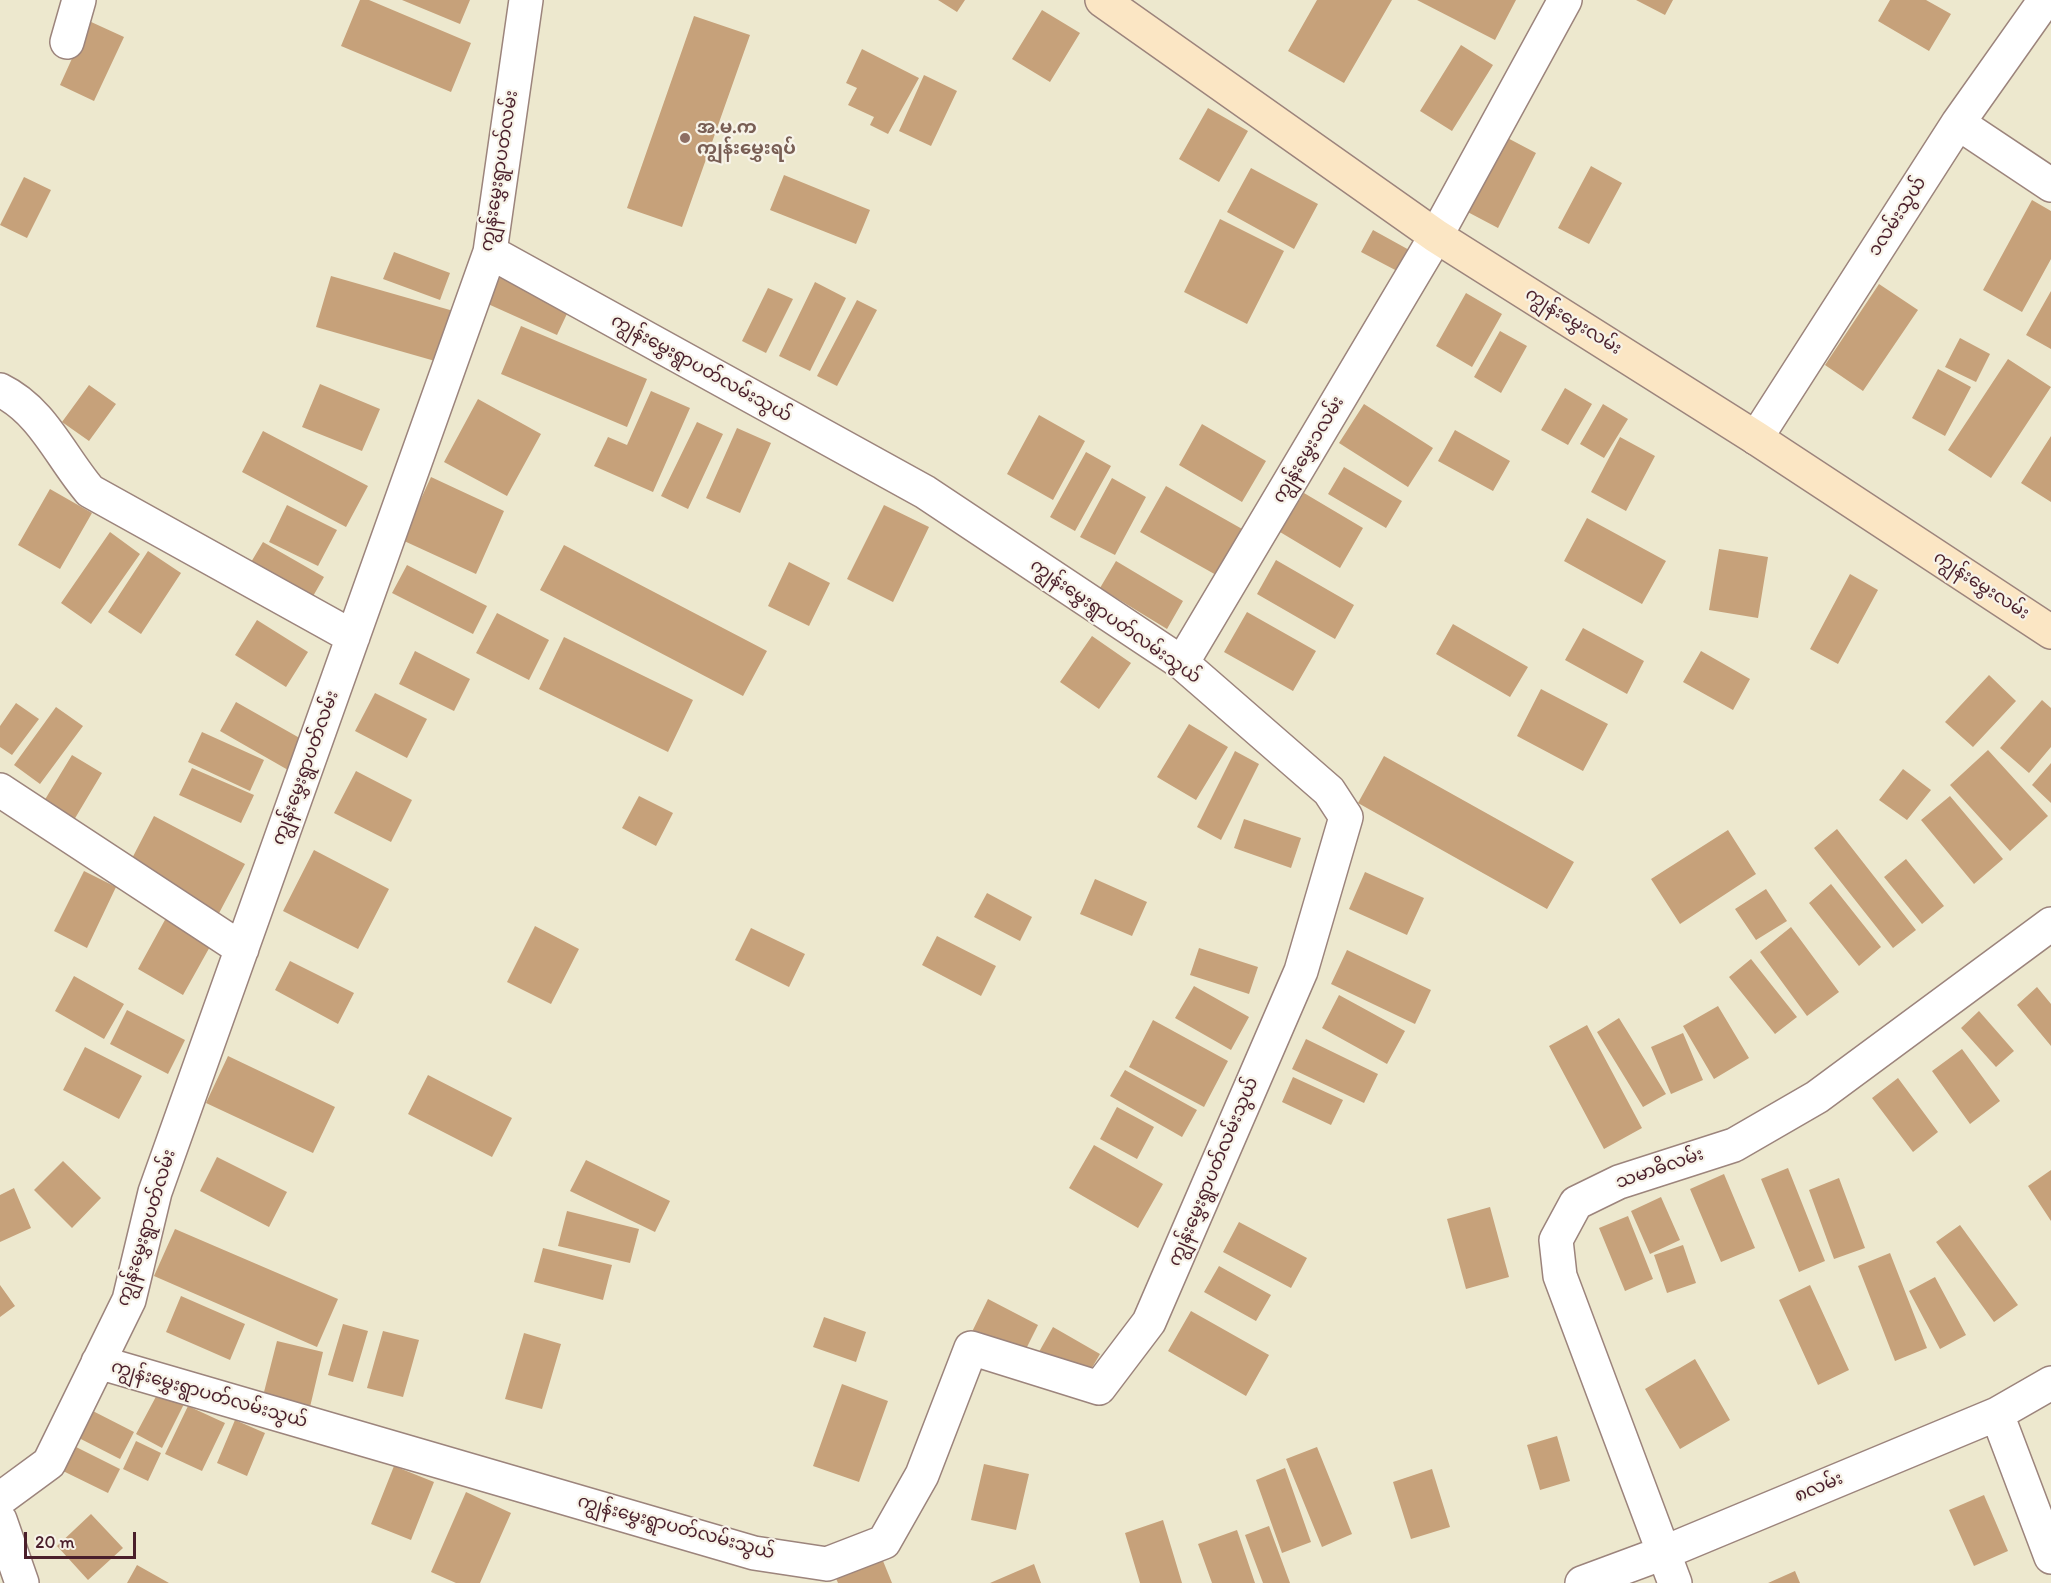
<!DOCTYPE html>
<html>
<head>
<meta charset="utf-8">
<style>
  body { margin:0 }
  #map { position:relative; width:2051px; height:1583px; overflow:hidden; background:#ede8ce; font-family:Itim,sans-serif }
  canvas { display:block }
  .scale { position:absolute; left:24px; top:1532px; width:112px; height:27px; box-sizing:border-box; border:3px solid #4a1f2b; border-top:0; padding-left:8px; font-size:18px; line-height:21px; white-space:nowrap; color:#4a1f2b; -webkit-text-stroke:4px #f7f3e8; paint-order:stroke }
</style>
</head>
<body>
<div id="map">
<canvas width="2051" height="1583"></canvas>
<div class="scale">20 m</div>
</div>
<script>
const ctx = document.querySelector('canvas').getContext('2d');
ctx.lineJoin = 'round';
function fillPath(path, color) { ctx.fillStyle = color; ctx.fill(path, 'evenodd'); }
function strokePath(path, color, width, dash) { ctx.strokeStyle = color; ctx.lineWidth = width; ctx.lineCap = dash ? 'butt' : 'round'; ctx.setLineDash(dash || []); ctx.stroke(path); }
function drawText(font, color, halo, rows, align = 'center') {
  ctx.font = font + ' Itim,"Noto Sans Myanmar",sans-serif'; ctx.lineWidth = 4.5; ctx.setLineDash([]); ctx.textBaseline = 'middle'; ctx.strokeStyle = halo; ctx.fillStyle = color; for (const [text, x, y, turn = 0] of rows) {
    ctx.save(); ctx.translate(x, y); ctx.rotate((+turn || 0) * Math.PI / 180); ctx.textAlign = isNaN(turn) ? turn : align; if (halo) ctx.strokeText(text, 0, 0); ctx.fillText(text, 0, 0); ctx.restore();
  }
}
const building = new Path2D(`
  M360,0h9l102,43 -20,49 -110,-46z
  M402,0h68l-10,24z
  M938,0h27l-8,12z
  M1317,0h75l-48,83 -56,-32z
  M1417,0h99l-21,40z
  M1636,0h37l-8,15z
  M1890,0h36l25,14 -22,37 -51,-30z
  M1042,10l38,23 -30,49 -38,-23z
  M694,16l56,19 -68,192 -55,-19z
  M89,21l35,16 -30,64 -34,-16z
  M1461,45l32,20 -41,66 -32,-20z
  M862,49l57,29 -31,56 -18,-9 4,-8 -26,-12 9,-17 -11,-5z
  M924,75l33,16 -26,55 -32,-15z
  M1208,108l40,23 -29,51 -40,-23z
  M1500,134l36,19 -38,75 -36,-19z
  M1591,166l31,17 -33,61 -31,-16z
  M1251,168l67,36 -24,45 -67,-37z
  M784,175l86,35 -14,34 -86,-34z
  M24,177l27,13 -24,48 -27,-13z
  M2032,200l19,11v48l-29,53 -39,-22z
  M1220,219l64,32 -37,73 -63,-32z
  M1373,230l38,21 -12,21 -38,-20z
  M394,252l56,21 -10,27 -57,-21z
  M503,270l70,31 -16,34 -69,-31z
  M331,276l126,36 -15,51 -126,-36z
  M815,282l31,16 -36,73 -31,-15z
  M1879,284l39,26 -55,81 -38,-26z
  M768,288l25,11 -27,54 -24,-12z
  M2051,291v58l-25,-14z
  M1466,293l36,21 -30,53 -36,-21z
  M857,300l20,10 -40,76 -20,-10z
  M521,326l126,53 -20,48 -126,-53z
  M1500,331l27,15 -26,47 -27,-16z
  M1960,338l30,16 -14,28 -31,-15z
  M2008,359l43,28 -60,91 -43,-28z
  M1938,369l33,18 -26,49 -33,-18z
  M320,384l60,25 -18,42 -60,-24z
  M89,385l27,19 -27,37 -27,-19z
  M1565,388l27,16 -24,41 -27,-15z
  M651,391l39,17 -37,84 -59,-26 14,-29 19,8z
  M478,399l63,35 -34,62 -63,-34z
  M1364,404l69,44 -25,39 -69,-44z
  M1603,404l25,15 -24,39 -24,-14z
  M1039,415l46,26 -32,59 -46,-26z
  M697,422l26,12 -35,75 -27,-13z
  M1202,424l64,37 -24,41 -63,-37z
  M737,428l34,15 -31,70 -34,-15z
  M1455,430l55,31 -17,30 -55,-30z
  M263,431l105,55 -22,41 -104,-55z
  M2051,436v66l-30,-19z
  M1620,437l35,19 -29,55 -35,-19z
  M1086,452l25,14 -36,65 -25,-14z
  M1344,467l58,34 -16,27 -58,-34z
  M431,477l73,34 -28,63 -74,-34z
  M1112,478l34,19 -31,58 -35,-18z
  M1166,486l85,48 -26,46 -85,-48z
  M50,489l42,24 -32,56 -42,-24z
  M1304,493l59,35 -23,40 -60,-36z
  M287,505l50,25 -19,36 -49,-24z
  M884,505l45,22 -36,75 -46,-23z
  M1587,518l79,43 -24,43 -78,-43z
  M110,532l30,22 -49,70 -30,-21z
  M263,542l61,35 -16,28 -61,-36z
  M564,545l203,106 -24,45 -203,-106z
  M1719,549l49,8 -10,61 -49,-8z
  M148,551l33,22 -40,61 -33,-22z
  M1276,560l78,45 -19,34 -78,-45z
  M1116,561l67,40 -16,28 -67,-41z
  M789,562l41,21 -21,43 -41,-20z
  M407,565l80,41 -14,28 -81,-41z
  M1850,574l28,16 -40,74 -28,-15z
  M1247,612l69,39 -23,40 -69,-39z
  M497,613l52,27 -20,40 -53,-27z
  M257,620l51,32 -22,35 -51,-32z
  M1453,624l75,43 -18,30 -74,-43z
  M1583,628l61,33 -17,33 -62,-34z
  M1092,636l39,27 -32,46 -39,-27z
  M564,637l129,63 -25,52 -129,-63z
  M415,651l55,28 -16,32 -55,-27z
  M1701,651l49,28 -17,31 -50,-28z
  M1989,675l27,26 -43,46 -28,-25z
  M1541,689l67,35 -25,47 -66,-35z
  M375,693l52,26 -20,39 -52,-27z
  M2042,700l9,8v39l-22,26 -29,-25z
  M236,702l76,43 -17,29 -75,-43z
  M16,703l23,16 -27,36 -12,-8v-21z
  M56,707l27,19 -43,58 -26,-19z
  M1189,724l39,23 -32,53 -39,-23z
  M202,732l62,28 -14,31 -62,-29z
  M1988,750l60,66 -38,35 -60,-66z
  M1235,751l24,13 -38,76 -24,-13z
  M72,755l30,18 -34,57 -30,-19z
  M1384,756l190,106 -27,47 -189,-106z
  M2051,763v40l-19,-18z
  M192,768l62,27 -13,28 -62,-28z
  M1903,769l28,21 -24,30 -28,-20z
  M356,771l56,29 -21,42 -57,-29z
  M639,796l34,17 -17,33 -34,-18z
  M1950,796l53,63 -29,25 -53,-64z
  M154,816l91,48 -28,53 -91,-47z
  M1244,819l57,19 -10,30 -57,-20z
  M1837,829l79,101 -23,18 -79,-100z
  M1728,830l28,44 -76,50 -29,-45z
  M314,850l75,39 -31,60 -75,-38z
  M1906,859l38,47 -22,18 -38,-47z
  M84,871l32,16 -29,61 -33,-17z
  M1365,872l59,26 -17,37 -58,-26z
  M1095,879l52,23 -15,34 -52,-22z
  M1831,884l50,63 -22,19 -50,-63z
  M1766,889l21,32 -31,19 -21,-31z
  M987,893l45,24 -12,24 -46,-24z
  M166,918l46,25 -29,52 -45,-26z
  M535,926l44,23 -28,55 -44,-22z
  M1791,927l48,65 -32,24 -47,-64z
  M751,928l54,26 -16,33 -54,-27z
  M937,936l59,30 -15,30 -59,-31z
  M1199,948l59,19 -9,27 -59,-19z
  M1347,950l84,40 -16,34 -84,-40z
  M1751,959l46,58 -22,17 -46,-57z
  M290,961l64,32 -16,31 -63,-34z
  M74,976l50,28 -20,35 -49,-28z
  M1194,986l55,31 -18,33 -56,-32z
  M2037,987l14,17v42l-34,-41z
  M1339,995l66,36 -18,33 -65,-36z
  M1718,1006l31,52 -35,21 -31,-53z
  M127,1010l58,30 -17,34 -58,-30z
  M1979,1011l35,40 -18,16 -35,-39z
  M1619,1018l47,76 -23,13 -46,-75z
  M1153,1020l75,41 -24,46 -75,-40z
  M1587,1025l55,103 -38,21 -55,-103z
  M1683,1033l20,47 -32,14 -20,-47z
  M1306,1039l72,35 -14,29 -72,-34z
  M85,1047l57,29 -23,43 -56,-29z
  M1962,1049l38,52 -30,23 -38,-53z
  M228,1056l107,51 -22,46 -107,-50z
  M1125,1070l72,40 -15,27 -72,-41z
  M428,1075l84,43 -20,39 -84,-43z
  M1293,1077l50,23 -12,25 -49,-23z
  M1898,1078l40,54 -25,20 -41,-54z
  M1117,1107l37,20 -17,32 -37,-20z
  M1094,1145l69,39 -25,44 -69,-40z
  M217,1157l70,35 -18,35 -69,-36z
  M586,1160l84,41 -15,31 -85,-41z
  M63,1161l38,37 -29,30 -38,-38z
  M1788,1168l37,93 -26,11 -38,-93z
  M2051,1170v51l-23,-35z
  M1724,1174l31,74 -34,14 -31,-73z
  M1839,1178l26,70 -31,11 -25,-69z
  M14,1188l17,40 -31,14v-47z
  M1661,1197l19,43 -30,14 -19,-43z
  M1490,1207l19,70 -43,12 -19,-70z
  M567,1211l72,18 -9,34 -72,-17z
  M1628,1216l25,63 -28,12 -26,-63z
  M1239,1222l68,36 -16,30 -68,-36z
  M1960,1225l58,80 -24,17 -58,-80z
  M175,1229l163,70 -21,48 -163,-71z
  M1683,1245l13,38 -29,10 -13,-38z
  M543,1248l69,17 -9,35 -69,-18z
  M1890,1253l37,95 -32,13 -37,-95z
  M1219,1266l52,29 -15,26 -52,-29z
  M1935,1277l31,58 -26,14 -31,-58z
  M0,1285l15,21 -15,11z
  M1810,1285l39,85 -31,15 -39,-85z
  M181,1296l64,28 -15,36 -64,-28z
  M988,1299l50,26 -19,38 -50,-25z
  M1191,1311l78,44 -23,41 -78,-45z
  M824,1317l42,15 -10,30 -43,-15z
  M343,1324l25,7 -15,51 -25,-7z
  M1053,1327l47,27 -18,31 -47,-26z
  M383,1331l36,9 -16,57 -36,-9z
  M524,1333l37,11 -19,65 -37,-10z
  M277,1341l46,11 -13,55 -47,-11z
  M1695,1359l35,61 -50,29 -35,-60z
  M842,1384l46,17 -29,81 -46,-16z
  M160,1389l25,13 -23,46 -26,-14z
  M188,1406l37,17 -23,48 -37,-17z
  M87,1408l47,24 -14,27 -47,-24z
  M235,1420l30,13 -18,43 -30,-13z
  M1557,1436l13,45 -30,9 -13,-45z
  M136,1441l25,12 -13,28 -25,-12z
  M74,1446l46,23 -12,24 -45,-22z
  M1317,1447l35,87 -30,13 -36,-88z
  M984,1464l45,10 -13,56 -45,-10z
  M394,1466l40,16 -23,58 -40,-16z
  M1285,1468l26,74 -29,11 -26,-73z
  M1432,1469l18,58 -39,12 -18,-57z
  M466,1492l45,21 -31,70h-24l-25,-11z
  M1984,1495l24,56 -34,15 -25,-56z
  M91,1514l32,34 -35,32 -31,-34z
  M1163,1520l19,63h-42l-15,-50z
  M1269,1526l21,57h-27l-18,-48z
  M1237,1530l18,53h-43l-14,-39z
  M881,1556l11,27h-54l-3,-7z
  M1034,1564l7,19h-51z
  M137,1565l32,18h-42z
  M1795,1571l5,12h-32z`);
const street = new Path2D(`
  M67,42l12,-42
  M1958,123l93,62
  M0,390c43,21 60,66 90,101l263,146
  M1756,438l202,-315 87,-123
  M1182,663l254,-427 129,-236
  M0,790l242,159
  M98,1362l656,191 73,11 57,-22 38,-67 49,-127 128,40 50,-66 152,-351 45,-154 -17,-26 -147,-128 -257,-171 -435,-240
  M1997,1414l54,143
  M0,1499l49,-36 80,-163 26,-108 335,-940 36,-252
  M0,1520l22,63
  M1582,1583l81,-30 334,-139 54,-31
  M1675,1583l-115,-307 -4,-36 20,-37 43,-21 115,-37 83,-48 234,-173`);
const secondary = new Path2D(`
  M1102,0l334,236 320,202 295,194`);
const markers = [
  [685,138,6,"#8d6e63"]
];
const educationNames = [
  ["အ.မ.က",697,128],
  ["ကျွန်းမွှေးရပ်",697,149]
];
const streetNames = [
  ["ကျွန်းမွှေးရွာပတ်လမ်း",500,171,-81],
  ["၁လမ်းသွယ်",1898,217,-57],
  ["ကျွန်းမွှေးလမ်း",1573,322,32],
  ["ကျွန်းမွှေးရွာပတ်လမ်းသွယ်",701,369,29],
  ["ကျွန်းမွှေး၁လမ်း",1309,450,-59],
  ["ကျွန်းမွှေးလမ်း",1981,586,33],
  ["ကျွန်းမွှေးရွာပတ်လမ်းသွယ်",1115,622,35],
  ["ကျွန်းမွှေးရွာပတ်လမ်း",306,768,-70],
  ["သမာဓိလမ်း",1660,1169,-19],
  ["ကျွန်းမွှေးရွာပတ်လမ်းသွယ်",1214,1172,-67],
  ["ကျွန်းမွှေးရွာပတ်လမ်း",147,1228,-73],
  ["ကျွန်းမွှေးရွာပတ်လမ်းသွယ်",209,1395,16],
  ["၈လမ်း",1819,1488,-23],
  ["ကျွန်းမွှေးရွာပတ်လမ်းသွယ်",676,1528,15]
];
fillPath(building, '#c6a17a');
strokePath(street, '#9c847c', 36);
strokePath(secondary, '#9c847c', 36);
strokePath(street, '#fff', 33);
strokePath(secondary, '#fbe6c4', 33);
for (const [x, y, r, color] of markers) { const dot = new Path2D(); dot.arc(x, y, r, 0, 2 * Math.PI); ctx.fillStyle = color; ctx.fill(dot); strokePath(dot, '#f7f3e8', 2); }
drawText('bold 18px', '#785e54', '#f7f3e8', educationNames, 'left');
drawText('18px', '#4a1f2b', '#f7f3e8', streetNames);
</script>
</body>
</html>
